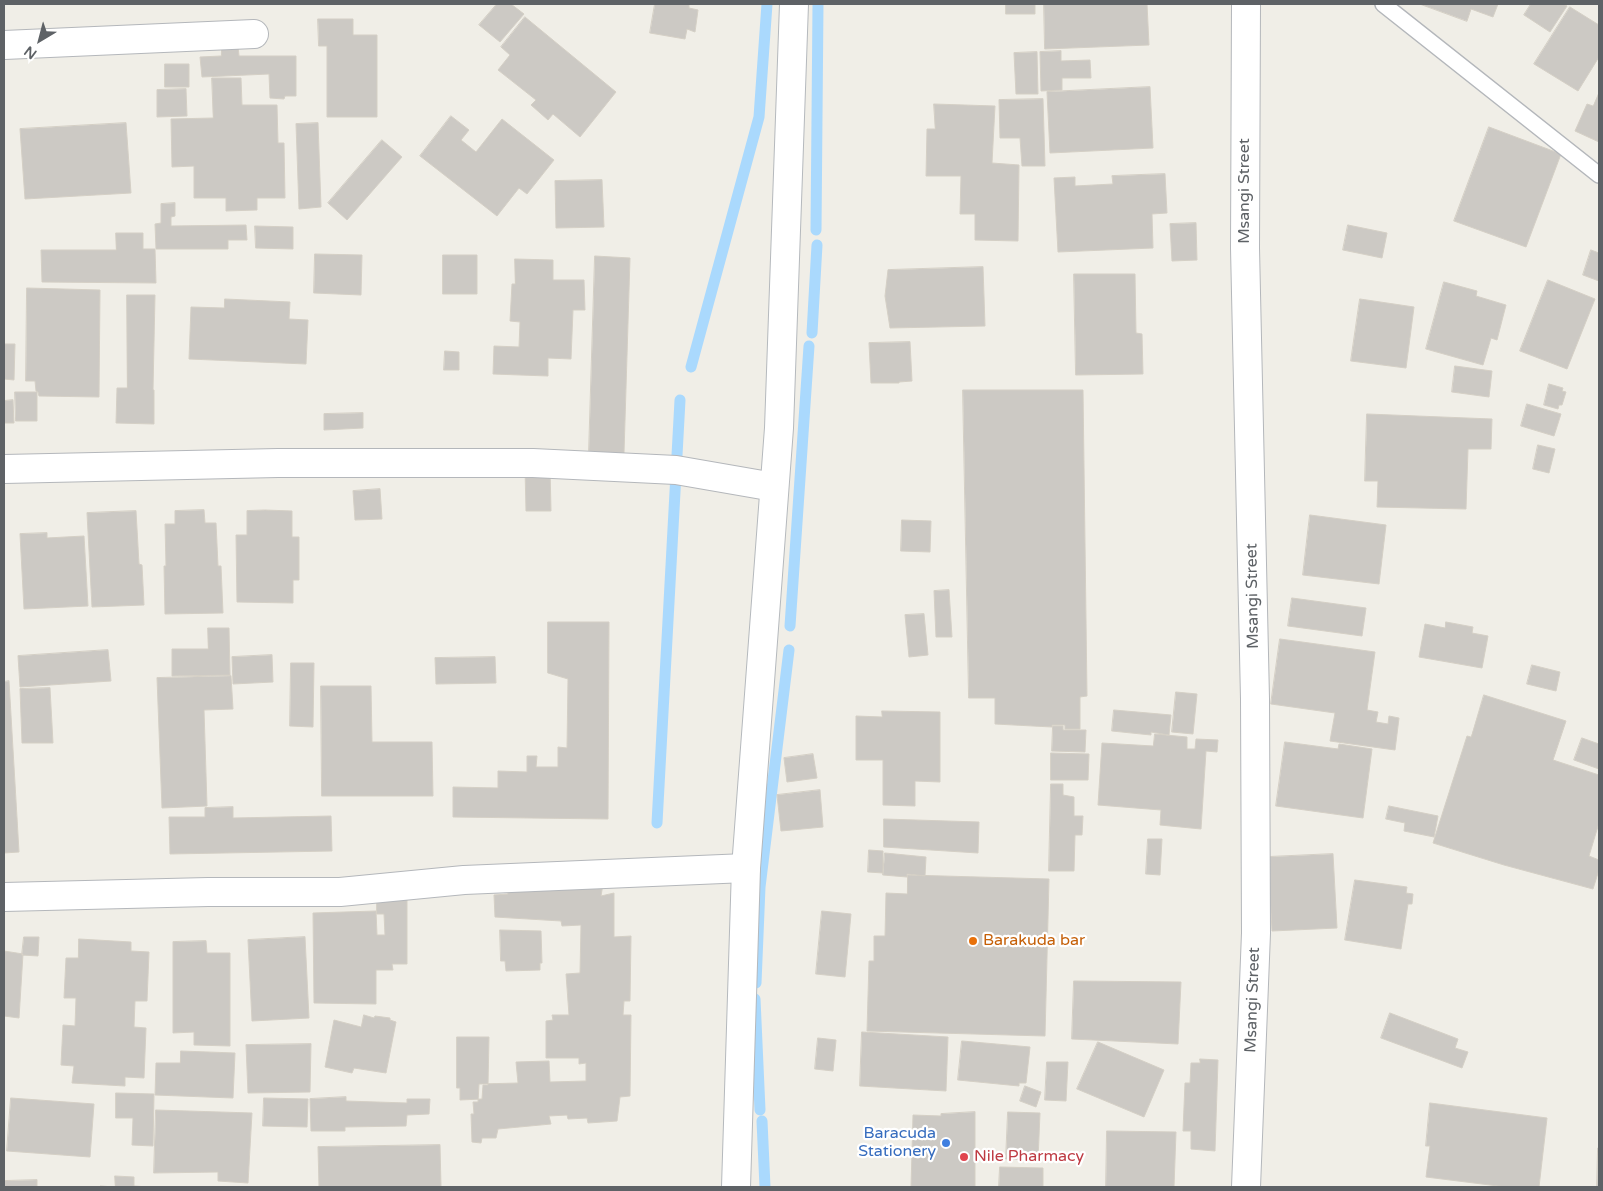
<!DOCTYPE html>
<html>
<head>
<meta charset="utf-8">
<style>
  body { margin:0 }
  #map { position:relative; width:1603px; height:1191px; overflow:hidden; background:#f0eee7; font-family:"Varela Round",sans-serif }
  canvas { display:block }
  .frame { position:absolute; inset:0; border:5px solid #5e6266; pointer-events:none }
  .north { position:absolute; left:15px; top:15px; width:50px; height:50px; -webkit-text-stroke:4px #fff; paint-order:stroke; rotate:217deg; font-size:14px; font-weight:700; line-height:20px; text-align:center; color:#5e6266 }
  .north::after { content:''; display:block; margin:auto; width:18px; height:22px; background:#5e6266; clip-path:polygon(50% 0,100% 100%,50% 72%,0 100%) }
</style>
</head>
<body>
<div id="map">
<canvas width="1603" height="1191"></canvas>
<div class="frame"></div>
<div class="north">N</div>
</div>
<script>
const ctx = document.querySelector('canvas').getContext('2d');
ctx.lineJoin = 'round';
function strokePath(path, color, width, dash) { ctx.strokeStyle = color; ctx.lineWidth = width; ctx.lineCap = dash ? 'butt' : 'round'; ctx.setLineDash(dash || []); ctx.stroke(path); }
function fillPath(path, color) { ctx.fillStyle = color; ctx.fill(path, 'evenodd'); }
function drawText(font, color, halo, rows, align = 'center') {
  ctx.font = font + ' "Varela Round",sans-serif'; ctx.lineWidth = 4.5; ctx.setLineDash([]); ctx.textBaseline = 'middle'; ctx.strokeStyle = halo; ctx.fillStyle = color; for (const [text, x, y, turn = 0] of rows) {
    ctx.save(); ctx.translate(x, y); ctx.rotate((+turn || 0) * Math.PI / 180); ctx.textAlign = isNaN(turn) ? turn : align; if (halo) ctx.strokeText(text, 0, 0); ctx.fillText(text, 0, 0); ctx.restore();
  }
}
const stream = new Path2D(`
  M816,230l2,-226
  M812,333l5,-88
  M691,367l68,-250 8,-113
  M790,626l19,-280
  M657,823l23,-423
  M756,983l4,-96 29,-237
  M755,999l5,111
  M762,1121l3,66`);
const building = new Path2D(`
  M497,4h14l13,10 -24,28 -21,-17z
  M655,4h34v4l9,2 -3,22 -8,-3 -2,10 -35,-6z
  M1006,4h29v10h-29z
  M1044,4h103l2,41 -104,4z
  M1420,4h78l-5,13 -22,-8 -4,12z
  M1531,4h32l4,2 -17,26 -26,-17z
  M1570,7l29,18v32l-21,34 -44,-27z
  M525,17l91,75 -36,45 -27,-23 -5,6 -17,-15 5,-5 -38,-30 12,-15 -9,-8z
  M318,19h35v16h24v82h-50v-71h-8z
  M222,46h16l1,10h57v40h-11l-1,3 -14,-1 -1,-24 -67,3 -2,-20 21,-1z
  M1061,51v10l29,-1 1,18h-29v12l-21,1 -1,-39z
  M1037,52l1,42h-22l-2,-41z
  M165,64h24v23h-24z
  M212,78h29l1,27h35l1,38h6l1,55h-28v12l-31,1v-13h-32v-32l-22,1 -1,-48 42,-1z
  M1150,87l3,61 -103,5 -3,-61z
  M186,89l1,27 -30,1v-27z
  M1599,93v49l-24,-11 12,-27 6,2z
  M1043,99l2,67h-23l-2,-28h-20l-1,-38z
  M934,104l61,2 -3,57 27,2 -1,76 -43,-1v-26h-15l1,-38h-35l1,-47h8z
  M451,116l18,14 -8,10 15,12 26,-33 52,41 -27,34 -8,-6 -22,28 -77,-60z
  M126,123l5,70 -106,6 -5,-70z
  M318,123l3,84 -22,2 -3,-85z
  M1489,127l72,27 -35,93 -72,-26z
  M382,140l20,17 -55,63 -19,-17z
  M1165,174l2,39 -15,1 1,34 -95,4 -4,-74 21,-1v9l38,-2 -1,-8z
  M602,180l2,47 -48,1 -1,-47z
  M175,203v13l-4,1v9l75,-1 1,15h-19v9h-72l-1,-25 6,-1v-19z
  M1196,223l1,37 -25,1 -2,-37z
  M1348,225l39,8 -5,25 -39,-8z
  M255,226l38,1v22l-37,-1z
  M116,233h27v16h12l1,34 -114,-1 -1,-32h75z
  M1591,250l8,3v28l-16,-6z
  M315,254l47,1 -1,40 -47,-2z
  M443,255h34v39h-34z
  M595,256l35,2 -6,195 -35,-1z
  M515,259l38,1v20h31l1,30h-12l-2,49 -23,-1v18l-55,-2 1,-28 25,1 1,-25 -10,-1 2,-37h3z
  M983,267l2,59 -95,2 -5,-32 3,-26z
  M1074,274h61l1,59 6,1 1,40 -67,1z
  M1548,280l47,19 -28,70 -47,-18z
  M1444,282l33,9 -1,5 30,9 -9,35 -6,-2 -8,27 -57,-16z
  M27,288l73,2 -1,107 -60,-1 -1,-4 -2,-1 -1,-10h-9z
  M127,295h28l-2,95h1v34l-38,-1 1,-35h10z
  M225,299l65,3 -1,17 19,1 -2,44 -117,-5 2,-52 33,1z
  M1360,299l54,8 -8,61 -55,-7z
  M910,342l2,39 -13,1v1h-28l-2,-40z
  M4,344h11l-1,36 -10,-1z
  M445,351l14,1v18h-15z
  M1455,366l37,5 -3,26 -37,-5z
  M1549,384l14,4 -1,3 4,1 -4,13h-3l-1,4 -14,-4z
  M963,390h120l4,306 -7,1v32h-15v-4h-13v2l-57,-3v-26h-26z
  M15,392h22v29h-21z
  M13,400l1,23h-10v-22z
  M1527,404l34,10 -7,22 -33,-10z
  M363,413v15l-39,2v-16z
  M1367,414l125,5 -1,30h-23l-2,60 -89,-2 1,-26h-13z
  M1538,445l17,4 -6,24 -16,-4z
  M550,467l1,44h-25l-1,-43z
  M380,489l2,30 -27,1 -2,-29z
  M204,510l1,13h11l2,43h3l2,47 -58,1 -1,-48h2l-1,-42h10v-13z
  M265,510l27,1v26h7v43h-6v23l-56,-1 -1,-67h11v-24z
  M136,511l3,53 3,1 2,40 -52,2 -5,-94z
  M1310,515l76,10 -7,59 -76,-9z
  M902,520l29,1 -1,31 -29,-1z
  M47,533v5l37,-2 4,70 -64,3 -4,-75z
  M949,590l3,47h-16l-2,-46z
  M1292,598l74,10 -4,28 -74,-10z
  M924,614l4,41 -19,2 -4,-42z
  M548,622h61l-1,197 -155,-2v-30l45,1v-17l29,1v-16h10l-1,11h22v-20l9,1 1,-69 -20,-6z
  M1446,622l27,5 -1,6 16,3 -6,32 -63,-11 6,-33 20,4z
  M208,628h21l1,47 -58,1v-27h36z
  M1280,639l95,13 -8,58 11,2 -2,10 12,2 1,-8 10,2 -4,32 -65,-9 5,-28 -64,-9z
  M108,650l3,31 -91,6 -2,-31z
  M272,655l1,27 -40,2 -1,-27z
  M495,657l1,26 -60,1 -1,-26z
  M291,663h23l-1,64 -23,-1z
  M1532,665l28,7 -4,19 -29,-7z
  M231,676l2,33 -29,1 3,96 -45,2 -5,-130z
  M9,681l10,171 -15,1v-171z
  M321,686h50l1,56h60l1,54h-111z
  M50,688l3,55h-31l-2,-54z
  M1176,692l21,2 -4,40 -21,-2z
  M1484,695l82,26 -13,39 46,15v48l-10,33 10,4v10l-6,19 -89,-24 -71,-22 34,-107 4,1z
  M1114,710l57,5 -2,20 -18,-3v3l-39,-4z
  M882,711l58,1v70l-25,-1v25l-32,-1v-45h-27v-44l26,1z
  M1053,726h10v4h23l-1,22 -33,-1z
  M1155,734l32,3v12h8l1,-10 22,1 -1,12 -11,-1 -5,78 -41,-4 1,-15 -63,-5 4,-62 51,3z
  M1582,738l17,6v25l-25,-9z
  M1285,742l53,7 1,-5 33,5 -9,69 -87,-12z
  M1051,753l38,1 -1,26h-37z
  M813,754l4,24 -30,4 -3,-24z
  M1051,784h12v11l11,2v19h9l-1,19h-7l-1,36h-25z
  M820,790l3,37 -42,4 -4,-36z
  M1389,806l49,10 -4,21 -30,-6 1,-8 -19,-4z
  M233,807v11l98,-2 1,35 -162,3 -1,-37h36v-9z
  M884,819l95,3 -1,31 -94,-6z
  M1148,839h14l-2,36 -14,-1z
  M869,850l14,1v22l-15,-1z
  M885,853l41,4 -1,19 -18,-2v3l-24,-2z
  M1333,854l4,74 -65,3 -4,-74z
  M908,875l141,4 -4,157 -178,-5 2,-70h5v-25h11l1,-43 21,1z
  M1355,880l52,7 -1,6 7,1 -1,10h-4l-7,45 -56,-9z
  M603,884l-2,12 13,-3v44l17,-1 -1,65h-6l-1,14h8l-1,81 -10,1 -3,24 -29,2 -1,-5 -19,1 -1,-4 -18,1 2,8 -53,5 -2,9h-14l-1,5 -9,-1 -1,-28h3l-1,-12h5l1,-18 39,-1 -2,-21 33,-1 1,21 36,-1v-18l-7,1v-6h-33v-37l7,-1 -1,-5h17l-3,-41 14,-1 1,-48 -19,1 -1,-5 -66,-4 -1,-22 14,-1 -1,-6z
  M377,897h30v67h-15l1,6h-17v34l-62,-1 -1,-90 63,-2 1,24h8l-1,-21h-7z
  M822,911l29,3 -6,63 -29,-3z
  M500,930l41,1 1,32h-2v7l-34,1 -1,-10h-4z
  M24,937h15l-1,19 -16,-1z
  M305,937l4,81 -57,3 -4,-81z
  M79,939l52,3v9l18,1 -2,49h-12l-1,26 12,1 -2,50 -19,-1v9l-53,-3 2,-17 -13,-1 2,-40 12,1 1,-28h-12l2,-40h12z
  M206,941l1,12h23v93l-36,-1v-13l-21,1v-91z
  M4,951l19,3 -4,64 -15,-2z
  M1074,981l107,1 -3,62 -106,-5z
  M1390,1013l68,26 -3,9 13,4 -6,16 -81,-30z
  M364,1015l10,3 1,-2 15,2v2l6,2 -10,51 -32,-5 -2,5 -27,-6 9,-47 27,7z
  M862,1032l86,5 -2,54 -86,-5z
  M457,1037h32l-1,48h-5l-1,14 -22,1v-12h-3z
  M818,1038l18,2 -3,31 -18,-2z
  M962,1041l68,6 -4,36h-7v3l-61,-6z
  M1098,1042l66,28 -20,47 -67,-28z
  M311,1044l-1,48 -62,1 -2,-48z
  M181,1051l54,2 -2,45 -78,-3 1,-32h24z
  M1200,1059l18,1 -3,91 -24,-2v-18h-8l2,-48h5l1,-20h9z
  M1047,1062h21l-2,39 -21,-1z
  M1025,1086l16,6 -5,15 -16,-6z
  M116,1093l38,1 -1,52 -21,-1 1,-27h-17z
  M346,1097v4l61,2v-4h23l-1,15 -22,1 -1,11 -61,1v4h-34l-1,-32z
  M11,1098l83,6 -4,53 -83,-6z
  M264,1098l44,1 -1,28 -44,-1z
  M1430,1103l117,15 -8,69h-33l-80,-10 4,-31h-4z
  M156,1110l96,3 -4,70 -30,-2v-9l-64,1z
  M975,1112v75h-64l2,-72 28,1v-2z
  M1008,1112l32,1 -2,47 -32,-1z
  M1107,1131l69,1 -2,55h-68z
  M440,1145l1,42h-122l-1,-40z
  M1598,1148h1v39h-2z
  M1000,1167l43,1v19h-44z
  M115,1176l19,1v9l15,1h-49v-1l15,1z
  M37,1180v7h-33v-6z`);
const service = new Path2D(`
  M1383,4l216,171`);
const minor = new Path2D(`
  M1246,4l-1,244 10,451 1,234 -10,254
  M4,45l250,-11
  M4,469l274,-6h255l143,7 98,17
  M4,897l204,-5h132l124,-12 282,-12`);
const secondary = new Path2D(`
  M736,1187l10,-319 33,-440 15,-424`);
const markers = [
  [973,941,5,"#e8710a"],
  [946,1143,5,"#3f7fe0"],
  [964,1157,5,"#e0444e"]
];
const streetNames = [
  ["Msangi Street",1245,191,-90],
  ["Msangi Street",1253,596,-91],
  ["Msangi Street",1253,1000,-88]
];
const foodNames = [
  ["Barakuda bar",983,941]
];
const shopNames = [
  ["Baracuda",936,1134],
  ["Stationery",936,1152]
];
const healthNames = [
  ["Nile Pharmacy",974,1157]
];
strokePath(stream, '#aad9fd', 11);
fillPath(building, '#ccc9c4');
strokePath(building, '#d4cfc5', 1);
strokePath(service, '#b4b7bb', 18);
strokePath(minor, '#b4b7bb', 30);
strokePath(secondary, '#b5b9bd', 30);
strokePath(service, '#fff', 15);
strokePath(minor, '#fff', 28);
strokePath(secondary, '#fff', 28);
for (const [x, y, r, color] of markers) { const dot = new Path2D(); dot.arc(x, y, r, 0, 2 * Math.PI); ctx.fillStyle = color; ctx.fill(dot); strokePath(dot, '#fff', 2); }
drawText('16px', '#5e6266', '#fff', streetNames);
drawText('16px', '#c56008', '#fff', foodNames, 'left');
drawText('16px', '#366cbe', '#fff', shopNames, 'right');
drawText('16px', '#be3a42', '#fff', healthNames, 'left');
</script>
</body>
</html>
